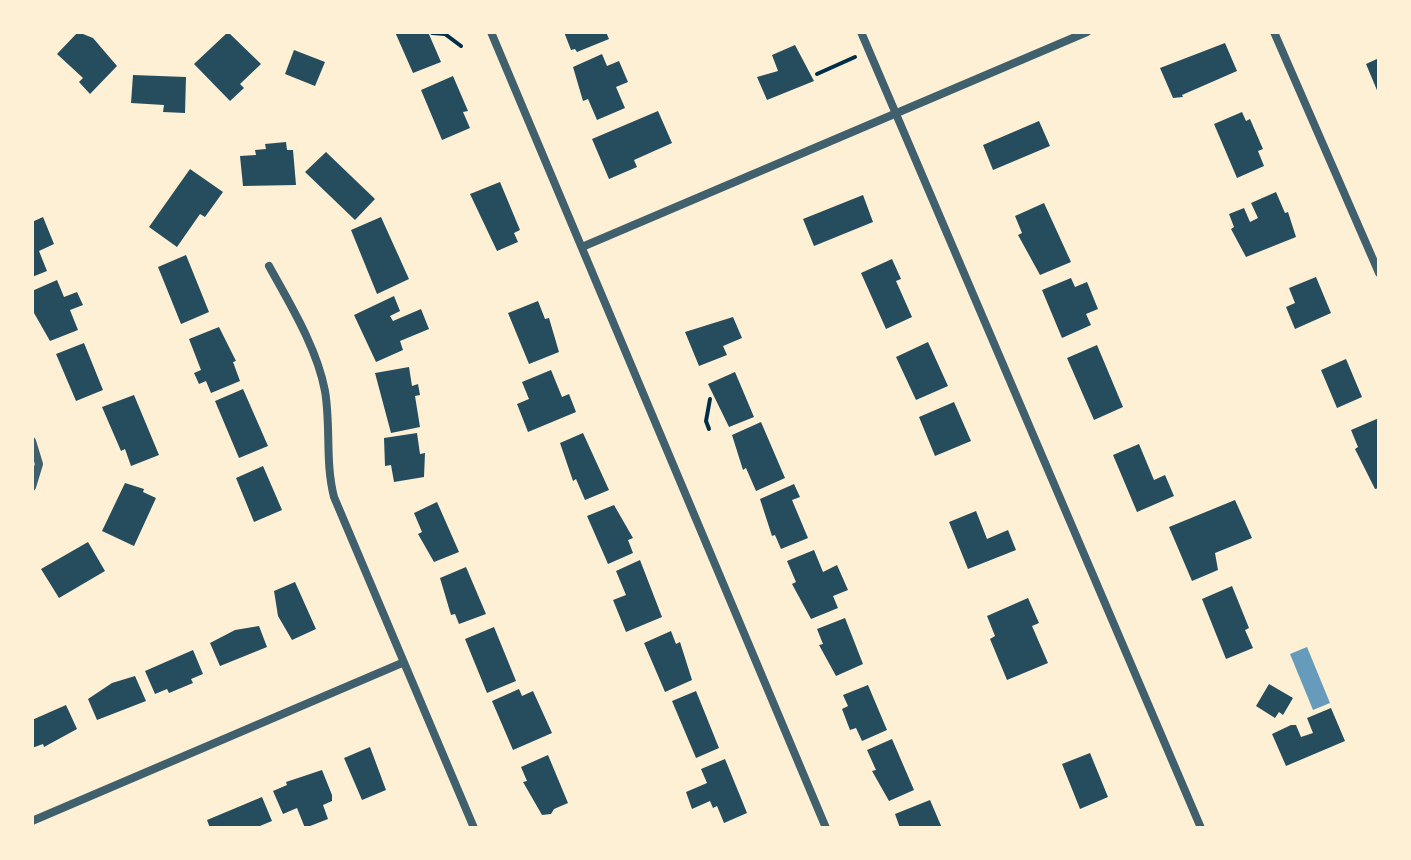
<!DOCTYPE html>
<html>
<head>
<meta charset="utf-8">
<style>
  body { margin:0 }
  #map { position:relative; width:1411px; height:860px; overflow:hidden; background:#fdf0d5; font-family:"Archivo Narrow",sans-serif }
  canvas { display:block }
  .frame { position:absolute; inset:0; border:34px solid #fdf0d5; pointer-events:none }
</style>
</head>
<body>
<div id="map">
<canvas width="1411" height="860"></canvas>
<div class="frame"></div>
</div>
<script>
const ctx = document.querySelector('canvas').getContext('2d');
ctx.lineJoin = 'round';
function fillPath(path, color) { ctx.fillStyle = color; ctx.fill(path, 'evenodd'); }
function strokePath(path, color, width, dash) { ctx.strokeStyle = color; ctx.lineWidth = width; ctx.lineCap = dash ? 'butt' : 'round'; ctx.setLineDash(dash || []); ctx.stroke(path); }
const water = new Path2D(`
  M1307,647l23,56 -17,7 -23,-56z`);
const building = new Path2D(`
  M78,32l15,6 24,28 -27,28 -11,-12 4,-4 -26,-24z
  M228,32l33,32 -21,20 4,4 -14,13 -36,-37z
  M395,32h33l13,30 -28,11z
  M564,32h42l3,7 -32,13 -2,-3 -4,1z
  M1225,43l12,28 -55,24 1,2 -10,1 -13,-30z
  M795,45l19,36 -47,19 -10,-23 21,-6 -6,-16z
  M294,50l31,12 -10,24 -30,-12z
  M602,54l5,12 12,-5 9,21 -12,5 9,21 -28,12 -9,-21 -5,2 -10,-34z
  M1379,58v37l-13,-31z
  M133,75l53,2 -1,36 -22,-1 1,-7 -33,-2z
  M453,76l15,35 -5,1 7,16 -28,12 -21,-50z
  M658,111l14,32 -38,17 3,7 -28,12 -17,-40z
  M1242,112l4,9 4,-2 13,30 -5,2 6,15 -27,12 -23,-54z
  M1039,121l11,25 -57,24 -10,-25z
  M286,142l1,8h6l3,35 -53,1 -3,-30 16,-1 -1,-5 11,-1 -1,-5z
  M326,152l49,47 -20,21 -50,-48z
  M190,169l33,23 -18,25 -5,-3 -23,33 -28,-20z
  M500,182l20,48 -6,3 4,9 -21,9 -27,-57z
  M1276,192l9,21 3,-1 8,25 -50,20 -15,-28 3,-2 -5,-13 15,-6 6,14 8,-4 -7,-15z
  M863,195l10,27 -59,24 -11,-27z
  M1044,203l27,59 -31,13 -22,-40 4,-2 -7,-17z
  M43,217l11,27 -15,7 8,20 -15,6v-55z
  M381,217l28,62 -32,15 -26,-64z
  M186,255l23,57 -28,12 -23,-57z
  M892,259l9,20 -5,2 16,36 -26,12 -25,-56z
  M1316,277l15,36 -36,16 -9,-22 9,-4 -6,-15z
  M1071,278l4,9 12,-5 11,27 -12,5 5,11 -29,13 -20,-48z
  M57,280l7,17 13,-5 6,13 -13,5 8,20 -28,11 -16,-28 -2,-22z
  M394,296l6,15 -10,5 3,5 28,-12 8,20 -29,12 3,9 -27,12 -22,-47z
  M538,301l7,18 4,-1 10,34 -30,12 -21,-51z
  M733,317l9,21 -19,8 4,9 -28,11 -14,-34z
  M219,327l17,34 -3,1 7,19 -29,12 -5,-12 -7,3 -5,-11 7,-3 -12,-31z
  M928,342l20,44 -32,14 -20,-43z
  M84,343l19,47 -27,11 -20,-47z
  M1097,345l26,62 -29,13 -27,-62z
  M1346,359l16,38 -25,11 -16,-38z
  M409,367l3,19 6,-2 2,11 -5,1 5,31 -29,6 -16,-60z
  M551,370l11,27 7,-3 7,18 -48,20 -11,-28 12,-5 -7,-17z
  M735,372l19,45 -25,10 -21,-43z
  M243,389l25,57 -29,12 -24,-57z
  M134,395l25,60 -28,11 -6,-17 -4,2 -19,-44z
  M954,402l17,39 -36,15 -16,-39z
  M1379,418v70l-4,1 -20,-40 3,-2 -7,-17z
  M761,422l24,56 -29,13 -10,-23 -3,2 -11,-35z
  M417,433l3,21 5,-1 -1,24 -30,5 -3,-17 -6,1 -1,-28z
  M583,433l26,57 -24,10 -9,-21 -3,2 -13,-38z
  M1139,444l15,36 11,-5 9,21 -37,16 -24,-57z
  M263,466l19,44 -28,12 -18,-44z
  M125,483l19,6 -1,3 13,6 -22,48 -32,-15z
  M794,484l6,13 -8,3 16,38 -27,11 -6,-14 -3,1 -12,-37z
  M1235,500l17,38 -37,15 3,17 -26,11 -23,-54z
  M437,502l22,50 -25,10 -16,-28 4,-2 -8,-19z
  M614,505l19,33 -5,2 5,13 -25,11 -21,-48z
  M976,511l11,28 21,-9 8,20 -48,19 -19,-47z
  M88,542l17,29 -46,27 -18,-29z
  M814,550l9,22 14,-7 11,25 -15,6 5,12 -27,11 -19,-35 4,-2 -9,-21z
  M640,560l22,57 -36,15 -13,-32 13,-5 -10,-24z
  M466,567l20,47 -27,10 -4,-10 -4,1 -11,-37z
  M295,582l21,47 -24,11 -14,-24 -4,-25z
  M1232,586l17,42 -4,2 8,18 -27,11 -24,-60z
  M1028,598l11,25 -7,3 16,37 -41,17 -17,-41 5,-3 -8,-20z
  M845,618l18,46 -27,12 -17,-31 4,-1 -6,-15z
  M259,626l8,21 -47,19 -10,-23 25,-13z
  M494,627l22,54 -29,12 -22,-54z
  M671,631l5,13 4,-2 12,38 -27,12 -21,-49z
  M193,650l10,24 -12,5 2,4 -24,10 -2,-4 -12,5 -10,-23z
  M135,676l11,25 -49,19 -9,-21 24,-16z
  M1269,684l24,14 -10,17 -4,-3 -4,6 -19,-12z
  M868,685l19,45 -25,11 -6,-13 -6,2 -8,-21 6,-3 -5,-11z
  M519,689l3,7 11,-5 19,42 -39,17 -21,-49z
  M696,691l23,57 -23,10 -24,-57z
  M66,705l11,24 -33,18 -1,-3 -11,4v-28z
  M1331,708l14,33 -59,25 -14,-32 19,-9h5l5,12 12,-4 -6,-15z
  M892,739l22,51 -25,11 -17,-30 4,-1 -9,-20z
  M370,747l16,43 -24,10 -18,-42z
  M1090,753l18,44 -28,12 -18,-45z
  M548,755l20,48 -14,6 -3,5 -9,1 -19,-33 4,-1 -6,-14z
  M725,759l22,54 -23,10 -7,-17 -4,2 -3,-7 -18,8 -6,-17 21,-9 -6,-14z
  M322,770l10,25v6l-9,4 5,14 -23,9 -8,-20 -14,6 -10,-23 14,-6 -1,-3z
  M262,797l10,24 -17,7h-45l-3,-8z
  M930,800l12,28h-42l-5,-14z`);
const path = new Path2D(`
  M432,33l13,1 16,12
  M817,74l38,-17
  M709,429l-3,-8 4,-22`);
const minor = new Path2D(`
  M491,32l335,796
  M861,32l340,796
  M1274,32l105,241
  M582,247l505,-215
  M269,266c21,38 48,82 56,125 6,36 0,71 9,106l140,331
  M32,441l7,23 -7,23
  M32,821l370,-158`);
fillPath(water, '#669bbc');
fillPath(building, '#264d5e');
strokePath(path, '#003049', 4);
strokePath(minor, '#3f606c', 8);
</script>
</body>
</html>
